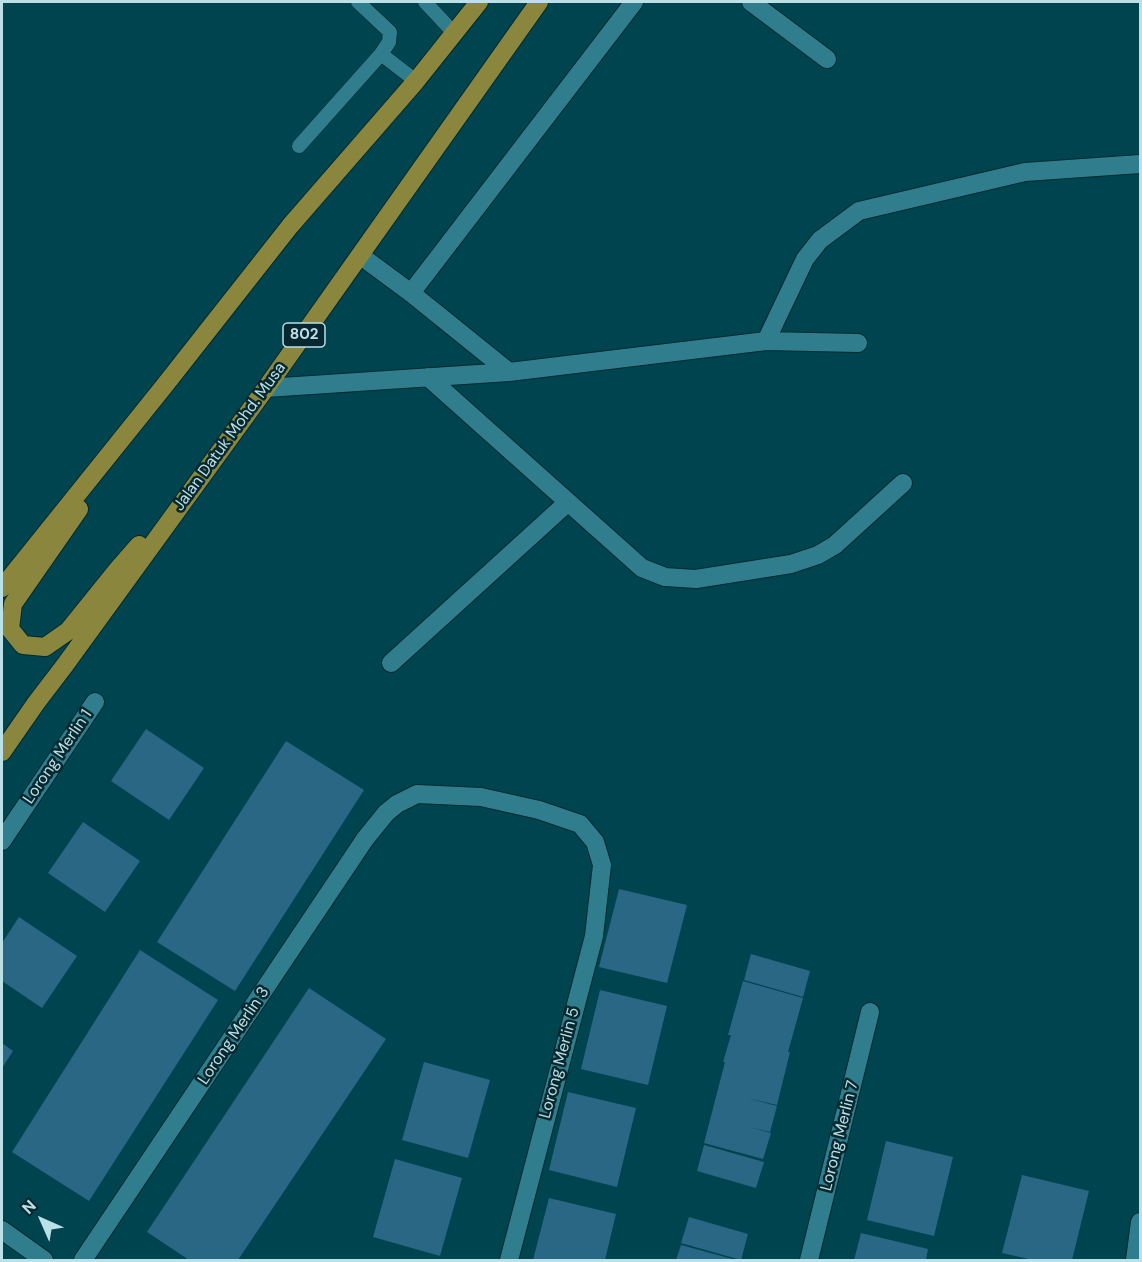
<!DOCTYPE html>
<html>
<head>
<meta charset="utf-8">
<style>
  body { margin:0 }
  #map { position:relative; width:1142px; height:1262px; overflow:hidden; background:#00444f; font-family:"DM Sans",sans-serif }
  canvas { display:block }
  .frame { position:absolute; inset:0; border:3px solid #bce0e8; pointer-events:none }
  .north { position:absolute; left:12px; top:1190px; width:60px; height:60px; -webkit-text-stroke:4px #06282e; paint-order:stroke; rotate:315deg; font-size:16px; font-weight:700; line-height:24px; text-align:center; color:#bce0e8 }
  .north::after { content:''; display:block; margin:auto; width:21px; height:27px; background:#bce0e8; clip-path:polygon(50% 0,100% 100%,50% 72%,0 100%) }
</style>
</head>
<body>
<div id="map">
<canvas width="1142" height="1262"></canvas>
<div class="frame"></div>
<div class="north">N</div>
</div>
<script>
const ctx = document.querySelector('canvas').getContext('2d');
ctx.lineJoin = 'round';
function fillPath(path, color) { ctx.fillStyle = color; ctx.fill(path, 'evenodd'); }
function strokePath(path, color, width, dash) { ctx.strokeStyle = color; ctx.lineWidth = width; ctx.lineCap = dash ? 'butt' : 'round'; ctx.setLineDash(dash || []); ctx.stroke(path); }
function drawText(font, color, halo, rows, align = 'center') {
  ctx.font = font + ' "DM Sans",sans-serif'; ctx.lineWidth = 5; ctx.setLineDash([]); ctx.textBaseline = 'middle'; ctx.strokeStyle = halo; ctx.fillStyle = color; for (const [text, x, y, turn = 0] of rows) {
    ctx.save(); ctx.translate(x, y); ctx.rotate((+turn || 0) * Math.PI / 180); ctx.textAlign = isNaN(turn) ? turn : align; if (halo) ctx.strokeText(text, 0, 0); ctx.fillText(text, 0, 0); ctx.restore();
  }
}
const building = new Path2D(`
  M146,729l58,39 -35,52 -58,-39z
  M286,741l78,49 -129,201 -78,-49z
  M83,822l57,39 -35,51 -57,-39z
  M619,889l68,16 -20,78 -68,-16z
  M19,917l58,39 -35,52 -40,-27v-38z
  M140,950l78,50 -129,201 -77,-49z
  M751,954l59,17 -7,26 -59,-17z
  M743,981l60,17 -15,54h2l-13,53 -30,-7 30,8 -7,26 -21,-5 22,6 -8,26 -59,-16 21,-81h-2l8,-27h-3z
  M309,988l77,51 -148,221h-49l-42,-28z
  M600,990l67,16 -19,79 -67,-16z
  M2,1043l11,8 -11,17z
  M424,1062l66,18 -22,78 -66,-18z
  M568,1092l68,16 -19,79 -68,-17z
  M886,1141l67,16 -19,79 -67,-16z
  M704,1145l60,17 -8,26 -59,-17z
  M395,1159l67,19 -22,78 -67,-19z
  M1022,1175l67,16 -17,69h-39l-31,-7z
  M549,1198l67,16 -11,46h-72z
  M689,1217l59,17 -7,26 -60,-17z
  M861,1233l67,16 -2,11h-72z
  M681,1245l55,15h-60z`);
const service = new Path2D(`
  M425,2l29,31
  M381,54l35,27
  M299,146l82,-92 8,-12 1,-10 -32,-30`);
const minor = new Path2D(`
  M751,2l76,57
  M361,256l50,37 98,79
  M411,293l223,-291
  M766,341l39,-82 15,-19 39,-29 166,-39 115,-8
  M428,377l214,191 23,9 31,2 95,-15 27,-9 17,-10 68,-62
  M266,388l243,-16 257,-31 92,2
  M391,663l176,-160
  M2,841l93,-139
  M2,1230l42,30
  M83,1260l282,-421 21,-26 11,-9 20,-10 64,3 58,13 41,14 15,18 7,23 -8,71 -85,324
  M809,1260l61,-248
  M1135,1260l5,-38`);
const trunk = new Path2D(`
  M79,509l-66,95 -3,25 13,16 22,2 23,-16 50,-62 21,-24
  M2,588l163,-203 125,-159 126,-145 63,-79
  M2,752l34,-49 29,-38 201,-277 273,-386`);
const shields = [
  [304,335,42]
];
const shieldNames = [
  ["802",304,335]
];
const streetNames = [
  ["Jalan Datuk Mohd. Musa",230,437,-54],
  ["Lorong Merlin 1",58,757,-56],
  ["Lorong Merlin 3",234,1036,-56],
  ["Lorong Merlin 5",560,1063,-75],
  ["Lorong Merlin 7",840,1136,-76]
];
fillPath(building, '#296785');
strokePath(service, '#002930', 15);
strokePath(minor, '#002930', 20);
strokePath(trunk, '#002930', 20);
strokePath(service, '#307e8d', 14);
strokePath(minor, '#307e8d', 18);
strokePath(trunk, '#8b863e', 18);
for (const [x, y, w] of shields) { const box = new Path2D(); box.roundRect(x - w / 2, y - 12, w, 24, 4.5); ctx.fillStyle = '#06282e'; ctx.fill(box); strokePath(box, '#bce0e8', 1.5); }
drawText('bold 15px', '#bce0e8', null, shieldNames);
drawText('16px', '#bce0e8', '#06282e', streetNames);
</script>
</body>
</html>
